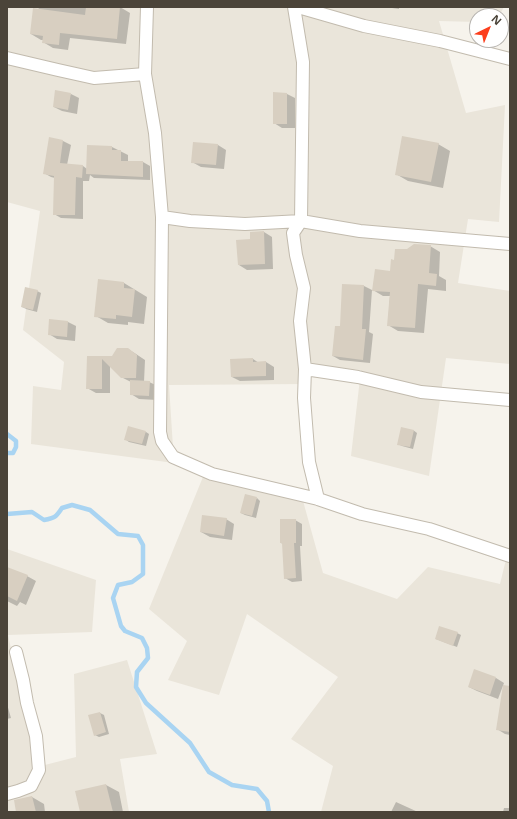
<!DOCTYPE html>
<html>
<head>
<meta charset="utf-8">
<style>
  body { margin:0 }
  #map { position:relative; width:517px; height:819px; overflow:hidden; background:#f6f3ec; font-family:"Noto Sans",sans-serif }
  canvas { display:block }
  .frame { position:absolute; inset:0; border:8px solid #4b4439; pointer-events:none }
  .north { position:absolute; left:469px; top:8px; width:40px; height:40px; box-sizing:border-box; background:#fff; border:1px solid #b7b4b0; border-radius:50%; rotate:43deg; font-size:11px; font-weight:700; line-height:16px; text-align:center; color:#4b4439 }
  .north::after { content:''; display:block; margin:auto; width:14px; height:18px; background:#fc3f1d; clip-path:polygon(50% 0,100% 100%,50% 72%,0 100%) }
</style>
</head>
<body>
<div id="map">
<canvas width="517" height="819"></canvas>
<div class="frame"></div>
<div class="north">N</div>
</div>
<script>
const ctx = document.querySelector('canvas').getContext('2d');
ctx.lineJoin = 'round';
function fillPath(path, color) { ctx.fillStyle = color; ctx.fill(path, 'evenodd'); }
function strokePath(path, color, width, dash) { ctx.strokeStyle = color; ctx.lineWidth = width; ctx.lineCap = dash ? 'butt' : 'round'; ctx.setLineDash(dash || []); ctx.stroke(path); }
const residential = new Path2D(`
  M7,7h497l-5,9h-22v6l-38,-1 27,92 39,-8 -6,117 -31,-3 -10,64 52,8v73l-64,-6 -17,118 -78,-20 10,-86 -52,-5 -4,19 -136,1 5,78 -143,-19 2,-58 28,4 3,-28 -41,-32 17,-119 -33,-9z
  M205,472l95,18 23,83 74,26 31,-32 72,17 10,-41v269h-189l12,-46 -42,-27 47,-62 -91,-63 -28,81 -51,-15 19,-39 -38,-32z
  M7,549l89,31 -4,52 -84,3 29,132 39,-10 -2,-83 53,-14 30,94 -37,5 9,53h-122z`);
const shadow = new Path2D(`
  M39,7h81l10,6 -4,31 -56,-6 -2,12 -15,-2 -10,-6v-2h-2l-10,-6z
  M385,7h14v2z
  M274,93l13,1 8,4v30h-13l-8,-5z
  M71,94l8,4 -2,16 -15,-3 -8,-4z
  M50,138l13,3 8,4 -4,20 16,1 4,3 1,-23 24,1 16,8v7h15l7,4v14l-56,-2 -4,-3 -1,6h-6v38l-22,-1 -7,-4 1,-36 -4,-1 -7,-4z
  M438,144l12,7 -7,37 -35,-7 -12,-7z
  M218,145l8,5 -2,19 -23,-2 -9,-5z
  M264,232l8,5 1,32 -26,1 -8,-5z
  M430,246l10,6 -1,24 7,4v11l-18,-2 -4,44 -26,-2 -10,-6 2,-29h-7l-10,-6 18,-18 4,-11 12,-11z
  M99,280l25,3 23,14 -3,27 -16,-2v3l-20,-2 -12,-7z
  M353,285l11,1 8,4 -3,42 4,2 -3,29 -30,-3 -7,-4z
  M37,291l4,2 -4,19 -11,-3 -4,-2z
  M50,320l18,2 8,4 -1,15 -18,-2 -8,-5z
  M128,349l8,5 9,6 -1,22h5l9,4 -1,14 -18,-1 -8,-5v-12l-10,-5 -11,-11v27h-14l-9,-5 1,-31h24z
  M253,359l6,4 7,-1 8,5v13l-34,1 -8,-4z
  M413,430l4,3 -4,16 -11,-3 -4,-2z
  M146,432l3,2 -3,12 -17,-4 -4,-3z
  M257,498l3,3 -4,17 -11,-3 -4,-2z
  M226,519l8,5 -2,16 -22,-3 -9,-5z
  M295,520l7,4v22h-2l2,35 -10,1 -7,-4 -2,-34 -2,-1z
  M7,568l20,8 9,5 -10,24 -6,-3 -3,4 -10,-5z
  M457,633l4,2 -4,12 -21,-8z
  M496,678l8,5 -6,16 -21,-8 -8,-4z
  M7,704l4,14 -4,1z
  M510,708v27l-5,-1 -8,-5z
  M100,713l4,2 5,19 -10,3 -4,-2z
  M106,785l13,7 4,20h-42l-5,-20z
  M32,797l12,7 1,8h-28z
  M396,802l22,10h-27z
  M504,808h6v4h-7z`);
const stream = new Path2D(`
  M7,434l9,7v6l-3,6h-6
  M7,514l25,-2 12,8c11,-2 12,-3 18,-12l10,-3 18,5 28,24 20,2 5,9v29l-11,8 -14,3 -5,13 8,28 4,5 17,7 5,10 1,10 -11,14 -1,15 10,16 44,40 19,29 23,13 25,4 10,12 2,11`);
const building = new Path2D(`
  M86,7h34l-3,32 -57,-6 -1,12 -17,-2 1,-7 -13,-2 3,-26 52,7z
  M55,90l16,3 -3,17 -15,-3z
  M273,92l14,1v31h-14z
  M402,136l37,7 -8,39 -36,-7z
  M49,137l14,3 -3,23 23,2 -1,13 -6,-1 -1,38h-22l1,-39 -11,-2z
  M193,142l25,2 -2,21 -25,-2z
  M87,145l25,1v4h9v11h22v16l-57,-3z
  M264,231l1,33 -27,1 -2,-25 14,-1v-7z
  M414,244l17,1 -2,28 8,1 -1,12 -18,-2 -3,44 -28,-2 3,-34 -18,-1 3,-22 15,2 1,-12 3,1 1,-11h12z
  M98,279l26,3v6l11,1 -3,28 -16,-2v4l-22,-2z
  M342,284l22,1 -2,44h4l-3,31 -31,-4 3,-30h5z
  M25,287l13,3 -5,20 -12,-3z
  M49,319l19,2 -1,16 -19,-2z
  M117,348h11l9,7 -1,23h-15l-19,-19v30h-16l1,-33h25z
  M253,358v4l13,-1v15l-35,1 -1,-18z
  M130,380l20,1 -1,15 -19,-1z
  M128,426l18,5 -4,13 -18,-4z
  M401,427l13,3 -4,17 -13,-2z
  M245,494l12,3 -5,19 -12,-3z
  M202,515l25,3 -3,18 -24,-4z
  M280,519h16v24h-2l2,35 -12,1 -2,-36h-2z
  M7,567l21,8 -11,26 -10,-5z
  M439,626l19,6 -5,14 -18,-7z
  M474,669l22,8 -6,18 -22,-8z
  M503,685l7,1v46l-14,-2z
  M100,712l6,20 -12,4 -6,-21z
  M106,784l7,28h-33l-5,-21z
  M32,796l4,16h-20l-2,-12z`);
const street = new Path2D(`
  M147,7l-2,67 10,59 7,84 -2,215 2,9 11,16 39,17 106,25 44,15 67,15 81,27
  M294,7l9,55 -2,159 -8,12 3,22 8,33 -4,33 5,48 -1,29 5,64 9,37
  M298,7l66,19 76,15 70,18
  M7,58l51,12 36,8 51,-4
  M162,217l28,4 55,3 56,-3 59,10 150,13
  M305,369l53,8 63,15 89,8
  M7,794l11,-3 13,-5 8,-16 -3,-34 -9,-33 -4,-23 -7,-28`);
fillPath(residential, '#eae5da');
fillPath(shadow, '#0003');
strokePath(stream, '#a9d4f2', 4.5);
fillPath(building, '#d8cfc1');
strokePath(street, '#c2bbae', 14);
strokePath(street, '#fff', 12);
</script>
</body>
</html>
